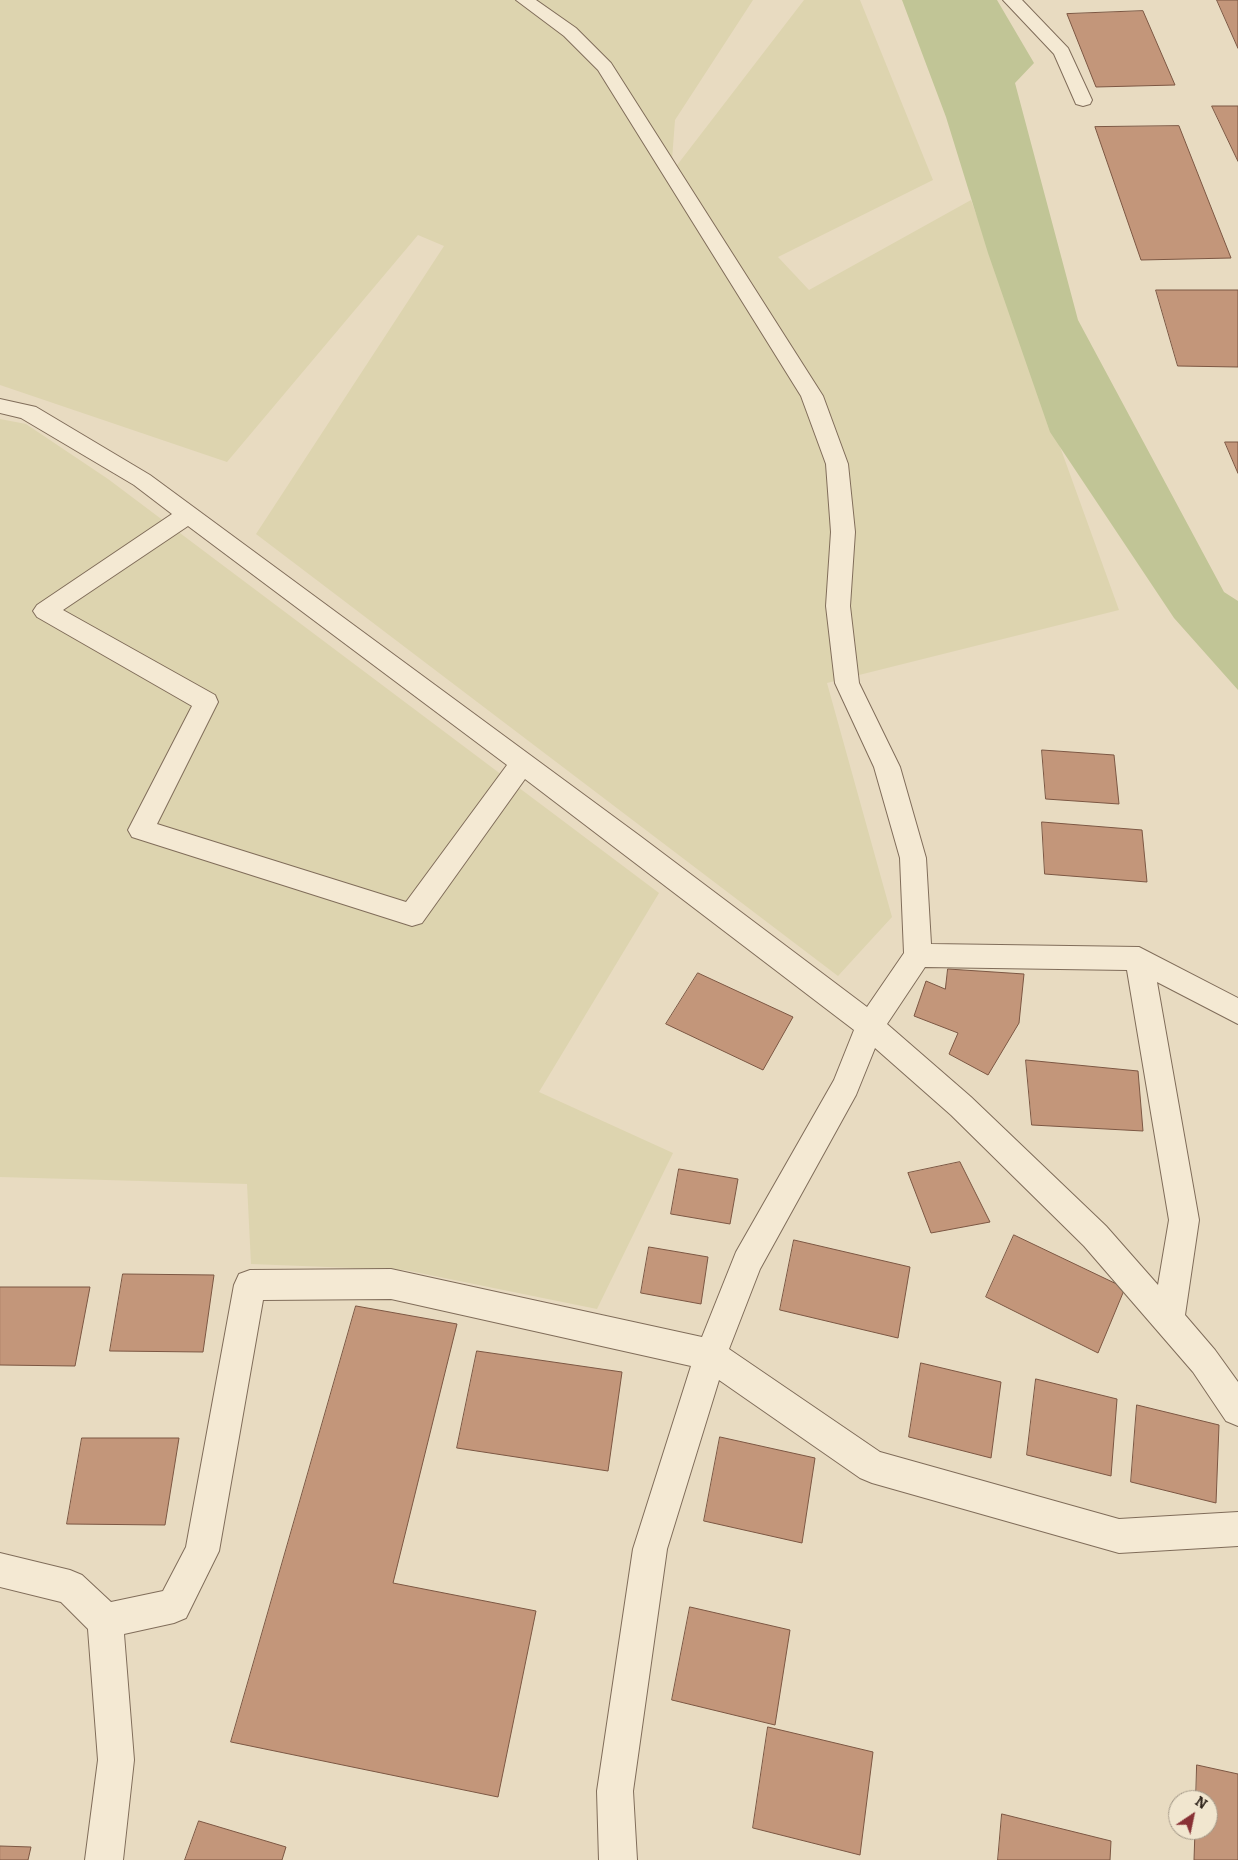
<!DOCTYPE html>
<html>
<head>
<meta charset="utf-8">
<style>
  body { margin:0 }
  #map { position:relative; width:1238px; height:1860px; overflow:hidden; background:#e8dbc1; font-family:Bitter,serif }
  canvas { display:block }
  .north { position:absolute; left:1168px; top:1790px; width:50px; height:50px; box-sizing:border-box; background:#f1e6cf; border:1px solid #a49988; border-radius:50%; rotate:34deg; font-size:14px; font-weight:700; line-height:20px; text-align:center; color:#31261d }
  .north::after { content:''; display:block; margin:auto; width:18px; height:22px; background:#883135; clip-path:polygon(50% 0,100% 100%,50% 72%,0 100%) }
</style>
</head>
<body>
<div id="map">
<canvas width="1238" height="1860"></canvas>
<div class="north">N</div>
</div>
<script>
const ctx = document.querySelector('canvas').getContext('2d');
ctx.lineJoin = 'round';
function fillPath(path, color) { ctx.fillStyle = color; ctx.fill(path, 'evenodd'); }
function strokePath(path, color, width, dash) { ctx.strokeStyle = color; ctx.lineWidth = width; ctx.lineCap = dash ? 'butt' : 'round'; ctx.setLineDash(dash || []); ctx.stroke(path); }
const farmland = new Path2D(`
  M0,0h753l-78,120 -4,53 133,-173h56l73,180 -155,77 31,33 162,-90 148,410 -292,73 65,234 -54,59 -582,-442 188,-288 -26,-11 -191,227 -227,-77z
  M0,419l26,5 82,55 551,414 -120,199 134,61 -76,156 -192,-39 -154,-6 -4,-80 -247,-7z`);
const green = new Path2D(`
  M902,0h95l37,63 -19,20 63,237 146,272 14,9v89l-64,-72 -124,-186 -62,-179 -42,-136z`);
const building = new Path2D(`
  M1217,0h21v48z
  M1143,11l32,74 -79,2 -29,-73z
  M1212,106h26v55z
  M1179,126l52,132 -90,2 -46,-133z
  M1156,290h82v77l-60,-1z
  M1225,442h13v31z
  M1042,750l72,5 5,49 -73,-5z
  M1042,822l100,8 5,52 -102,-8z
  M948,969l76,5 -5,49 -31,52 -39,-21 9,-21 -44,-17 12,-35 19,8z
  M698,973l95,44 -30,53 -97,-46z
  M1026,1060l112,11 5,60 -111,-6z
  M960,1162l30,60 -59,11 -23,-60z
  M679,1169l59,10 -8,45 -59,-10z
  M1014,1235l111,53 -27,65 -112,-56z
  M794,1240l116,27 -12,71 -118,-28z
  M649,1247l59,10 -7,47 -60,-11z
  M123,1274l91,1 -11,77 -93,-1z
  M0,1287h90l-15,79 -75,-1z
  M356,1306l101,18 -64,259 143,28 -38,186 -267,-55z
  M477,1351l145,21 -14,99 -151,-23z
  M921,1363l80,19 -10,76 -82,-21z
  M1036,1379l81,20 -6,77 -84,-21z
  M1137,1405l82,20 -3,78 -85,-21z
  M720,1437l95,21 -13,85 -98,-22z
  M82,1438h97l-14,87 -98,-1z
  M690,1607l100,23 -15,95 -103,-25z
  M768,1727l105,25 -13,103 -107,-27z
  M1197,1765l41,9v86h-44l1,-30h13v-30h-12z
  M1002,1814l109,27 -1,19h-112z
  M199,1821l87,26 -4,13h-97z
  M0,1846l31,1 -3,13h-28z`);
const minor = new Path2D(`
  M516,0h20l40,28 35,35 212,333 25,68 7,68 -5,74 9,77 41,84 26,91 5,86 208,3 99,51v26l-81,-42 42,238 -14,95 30,35 23,32v44l-12,-5 -33,-49 -109,-126 -133,-131 -76,-67 -19,47 -96,174 -31,80 151,103 239,67 119,-7v34l-119,7 -247,-70 -12,-5 -141,-98 -52,169 -34,242 4,69h-38l-2,-69 36,-242 58,-183 -300,-67 -128,1 -44,251 -33,67 -12,5 -50,11 10,126 -11,100h-38l13,-100 -10,-131 -27,-27 -61,-15v-34l70,17 12,5 29,27 52,-11 23,-44 48,-262 5,-11 11,-4 141,-1 311,68 34,-85 98,-172 20,-50 -329,-251 -103,144 -10,3 -280,-89 -4,-7 64,-124 -155,-89 -4,-6 4,-6 135,-91 -38,-29 -113,-67 -21,-5v-14l36,8 114,68 490,361 227,171 37,-54 -4,-95 -26,-91 -39,-84 -9,-77 5,-74 -5,-68 -25,-68 -203,-326 -34,-34zM188,526l319,239 -101,137 -249,-78 61,-122 -3,-7 -152,-85zM925,967l202,3 42,250 -11,65 -52,-59 -135,-129 -84,-73z
  M1003,0h19l46,48 24,52 -2,4 -7,2 -7,-2 -22,-50z`);
fillPath(farmland, '#ddd4af');
fillPath(green, '#c1c596');
fillPath(building, '#c3967a');
strokePath(building, '#7c5743', 1);
strokePath(minor, '#806d5a', 2);
fillPath(minor, '#f4e9d3');
</script>
</body>
</html>
